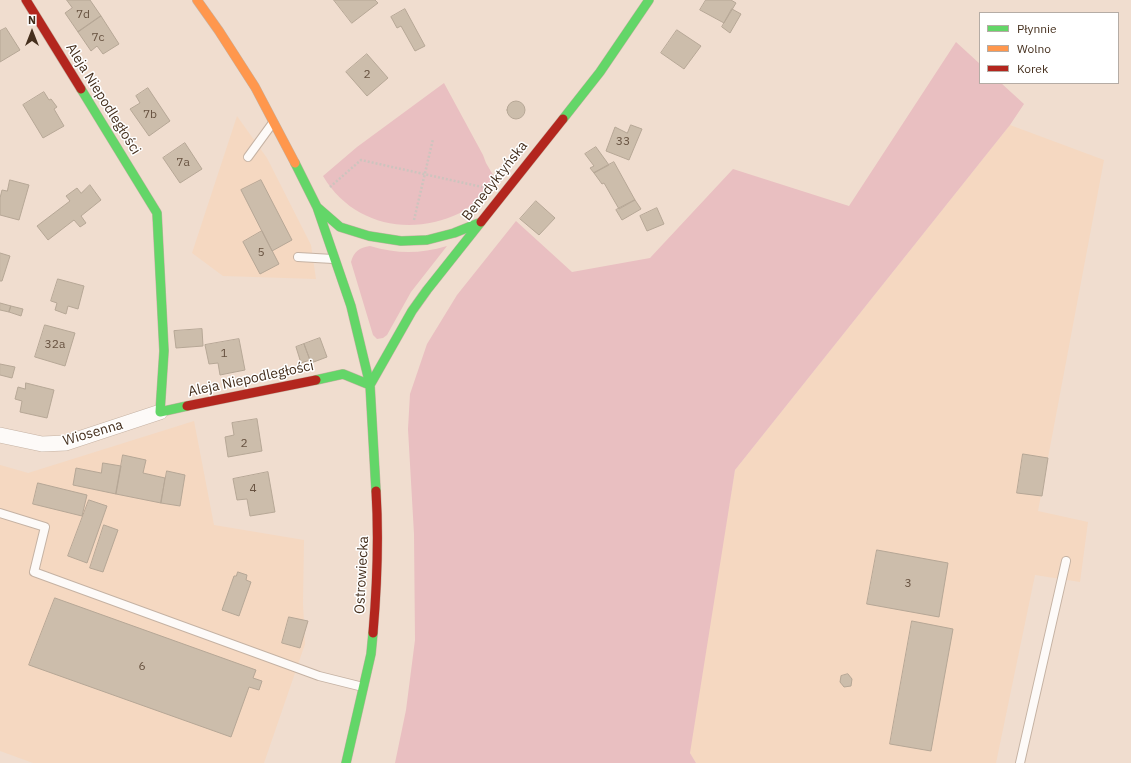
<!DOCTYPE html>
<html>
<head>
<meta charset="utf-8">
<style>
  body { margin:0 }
  #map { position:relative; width:1131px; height:763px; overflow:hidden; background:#f0ddcf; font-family:"IBM Plex Sans",sans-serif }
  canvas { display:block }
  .legend { position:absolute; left:979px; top:12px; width:140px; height:72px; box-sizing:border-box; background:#fff; border:1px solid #b5aca5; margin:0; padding:5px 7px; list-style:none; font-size:12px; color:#452f1d }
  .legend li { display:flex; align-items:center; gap:8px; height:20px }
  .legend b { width:20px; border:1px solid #b5aca5 }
  .north { position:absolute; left:12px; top:12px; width:40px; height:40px; -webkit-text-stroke:3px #fff; paint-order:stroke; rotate:0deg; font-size:11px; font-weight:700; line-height:16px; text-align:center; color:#452f1d }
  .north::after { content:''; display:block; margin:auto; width:14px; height:18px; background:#452f1d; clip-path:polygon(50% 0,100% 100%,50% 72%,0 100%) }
</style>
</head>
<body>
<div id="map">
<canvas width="1131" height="763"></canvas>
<ul class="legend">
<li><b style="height:5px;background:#63d668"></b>Płynnie</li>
<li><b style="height:5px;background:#ff974d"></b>Wolno</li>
<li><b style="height:5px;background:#b3261e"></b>Korek</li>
</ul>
<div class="north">N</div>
</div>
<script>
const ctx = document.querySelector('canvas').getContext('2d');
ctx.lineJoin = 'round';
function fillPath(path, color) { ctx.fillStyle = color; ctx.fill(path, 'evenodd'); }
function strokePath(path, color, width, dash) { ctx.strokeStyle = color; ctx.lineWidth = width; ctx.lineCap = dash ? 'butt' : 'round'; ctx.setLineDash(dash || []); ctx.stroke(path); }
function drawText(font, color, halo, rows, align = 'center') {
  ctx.font = font + ' "IBM Plex Sans",sans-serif'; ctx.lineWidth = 3; ctx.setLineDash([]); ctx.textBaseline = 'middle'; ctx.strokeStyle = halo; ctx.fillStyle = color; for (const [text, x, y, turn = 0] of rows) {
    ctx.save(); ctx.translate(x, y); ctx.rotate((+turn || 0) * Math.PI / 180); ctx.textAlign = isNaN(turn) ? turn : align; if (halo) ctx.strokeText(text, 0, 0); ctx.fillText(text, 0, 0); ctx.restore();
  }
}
const built = new Path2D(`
  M237,116l30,42 44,87 5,34 -93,-3 -31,-23z
  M1010,125l94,35 -66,351 50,11 -8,60 -45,-7 -39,188h-300l-8,-13 47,-280z
  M194,421l20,104 90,15 -1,63 2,41 -41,119h-231l-33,-12v-286l28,8z`);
const green = new Path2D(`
  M956,42l24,22v19h21l23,21 -14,21 -275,345 -45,283 6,10h-301l11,-53 9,-70 -1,-106 -6,-105 2,-35 17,-50 30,-49 59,-74 56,51 78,-14 83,-89 116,37z
  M444,83l39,72 3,8 10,17c-12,11 -21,25 -36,33 -50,24 -108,12 -137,-37l34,-29z
  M370,246c28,8 49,8 77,0l-36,46 -24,43 -4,3 -6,1 -4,-4 -22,-73c3,-11 8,-14 19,-16z`);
const building = new Path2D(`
  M67,0h23l11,16 -23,16 -13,-19 7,-5z
  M334,0h41l3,3 -26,20z
  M706,0h25l5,3 -12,20 -24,-13z
  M405,9l20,37 -10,5 -14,-25 -4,2 -6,-11z
  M732,9l9,5 -11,19 -8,-6z
  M101,16l18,28 -16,10 -6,-8 -6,5 -13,-19z
  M6,28l14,22 -20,12v-31z
  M677,30l24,16 -17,23 -23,-16z
  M367,54l21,24 -21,18 -21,-24z
  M148,88l22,33 -21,15 -19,-27 10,-6 -4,-7z
  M44,92l5,8 2,-1 6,8 -3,2 10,17 -21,12 -20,-33z
  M507 110a9 9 0 1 1 18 0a9 9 0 1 1-18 0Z
  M631,125l11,4 -13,31 -23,-9 9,-24 12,6z
  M185,143l17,26 -22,14 -17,-25z
  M596,147l13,18 -15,8 -4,-5 4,-2 -9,-12z
  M614,162l21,38 -16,9 -15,-26 -2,1 -8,-11z
  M10,180l19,5 -10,35 -19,-5v-17l2,-8 5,1z
  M261,180l31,60 -20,11 -31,-61z
  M90,185l11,15 -20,16 5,7 -6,4 -6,-7 -26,20 -11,-14 33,-25 -4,-5 11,-8 4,5z
  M635,200l6,9 -19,11 -6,-10z
  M536,201l19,17 -16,17 -19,-16z
  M657,208l7,16 -17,7 -7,-15z
  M262,231l17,33 -19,10 -17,-32z
  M0,253l10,3 -8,25h-2z
  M58,279l26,7 -6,23 -10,-3 -2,8 -11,-4 2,-7 -6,-2z
  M0,303l11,3 -2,6 -9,-2z
  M11,306l12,3 -2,7 -12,-4z
  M45,325l30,8 -10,33 -30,-9z
  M202,329l1,17 -27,2 -2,-17z
  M320,338l7,19 -16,6 -7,-19z
  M239,339l6,31 -25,5 -2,-12 -9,1 -4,-19z
  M304,344l6,16 -9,3 -5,-16z
  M0,364l15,3 -3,11 -12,-3z
  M26,383l28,7 -7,28 -27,-6 2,-11 -7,-2 3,-12 7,2z
  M257,419l5,32 -34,6 -3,-20 9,-2 -2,-12z
  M1023,454l25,4 -6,38 -25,-3z
  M123,455l23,5 -3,13 22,5 -4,25 -45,-9z
  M103,463l18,3 -5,28 -43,-9 3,-17 25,5z
  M167,471l18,4 -5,31 -19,-3z
  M268,472l7,40 -25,4 -3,-17 -10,1 -4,-21z
  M38,483l49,12 -5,21 -49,-12z
  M89,500l18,6 -20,57 -19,-7z
  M104,525l14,5 -15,42 -13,-4z
  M877,550l71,13 -9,54 -72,-13z
  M238,572l9,3 -1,5 5,2 -12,34 -17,-6 12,-34h2z
  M55,598l201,72 -3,8 9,3 -3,9 -10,-3 -18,50 -202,-72z
  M289,617l19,4 -8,27 -18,-5z
  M912,621l41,8 -22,122 -41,-7z
  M848,674l4,5 -1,7 -7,1 -4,-5 1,-6z`);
const path = new Path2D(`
  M330,187l31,-27 121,27
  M414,220l19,-81`);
const lane = new Path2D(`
  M248,157l24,-33
  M298,257l35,2
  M0,513l45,14 -11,45 285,104 44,11
  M1020,763l46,-202`);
const street = new Path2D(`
  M0,435l42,9 24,-1 94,-31`);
const fast = new Path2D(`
  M81,89l76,124 7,138 -4,61 27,-6
  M563,119l37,-47 49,-72
  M295,163l22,44 34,99 19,79 6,106
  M317,207l23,20 29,9 32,5 26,-1 27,-7 25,-10
  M316,380l27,-6 27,11 42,-74 15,-21 54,-68
  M346,763l25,-109 2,-21`);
const slow = new Path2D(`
  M197,0l22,31 36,56 40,76`);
const jam = new Path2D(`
  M26,0l55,89
  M481,222l82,-103
  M187,406l129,-26
  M373,633c4,-47 6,-95 3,-142`);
const numberNames = [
  ["7d",83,15],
  ["7c",98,38],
  ["2",367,75],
  ["7b",150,115],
  ["33",623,142],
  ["7a",183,163],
  ["5",261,253],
  ["32a",55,345],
  ["1",224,354],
  ["2",244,444],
  ["4",253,489],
  ["3",908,584],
  ["6",142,667]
];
const streetNames = [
  ["Aleja Niepodległości",103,99,58],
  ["Benedyktyńska",495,181,-52],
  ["Aleja Niepodległości",251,379,-12],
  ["Wiosenna",93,433,-16],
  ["Ostrowiecka",362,575,-87]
];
fillPath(built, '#f5d8c1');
fillPath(green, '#e9bfc1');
fillPath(building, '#ccbdab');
strokePath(building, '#b6a796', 1);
strokePath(lane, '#c5b2a3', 10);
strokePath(street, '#c5b2a3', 16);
strokePath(fast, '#c5b2a3', 10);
strokePath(slow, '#c5b2a3', 10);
strokePath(jam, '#c5b2a3', 10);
strokePath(path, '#cdc4be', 2.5, [2, 2]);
strokePath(lane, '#fdfaf8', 8);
strokePath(street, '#fdfaf8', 15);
strokePath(fast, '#63d668', 9);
strokePath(slow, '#ff974d', 9);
strokePath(jam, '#b3261e', 9);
drawText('12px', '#675240', null, numberNames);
drawText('14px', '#452f1d', '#fff', streetNames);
</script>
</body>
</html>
